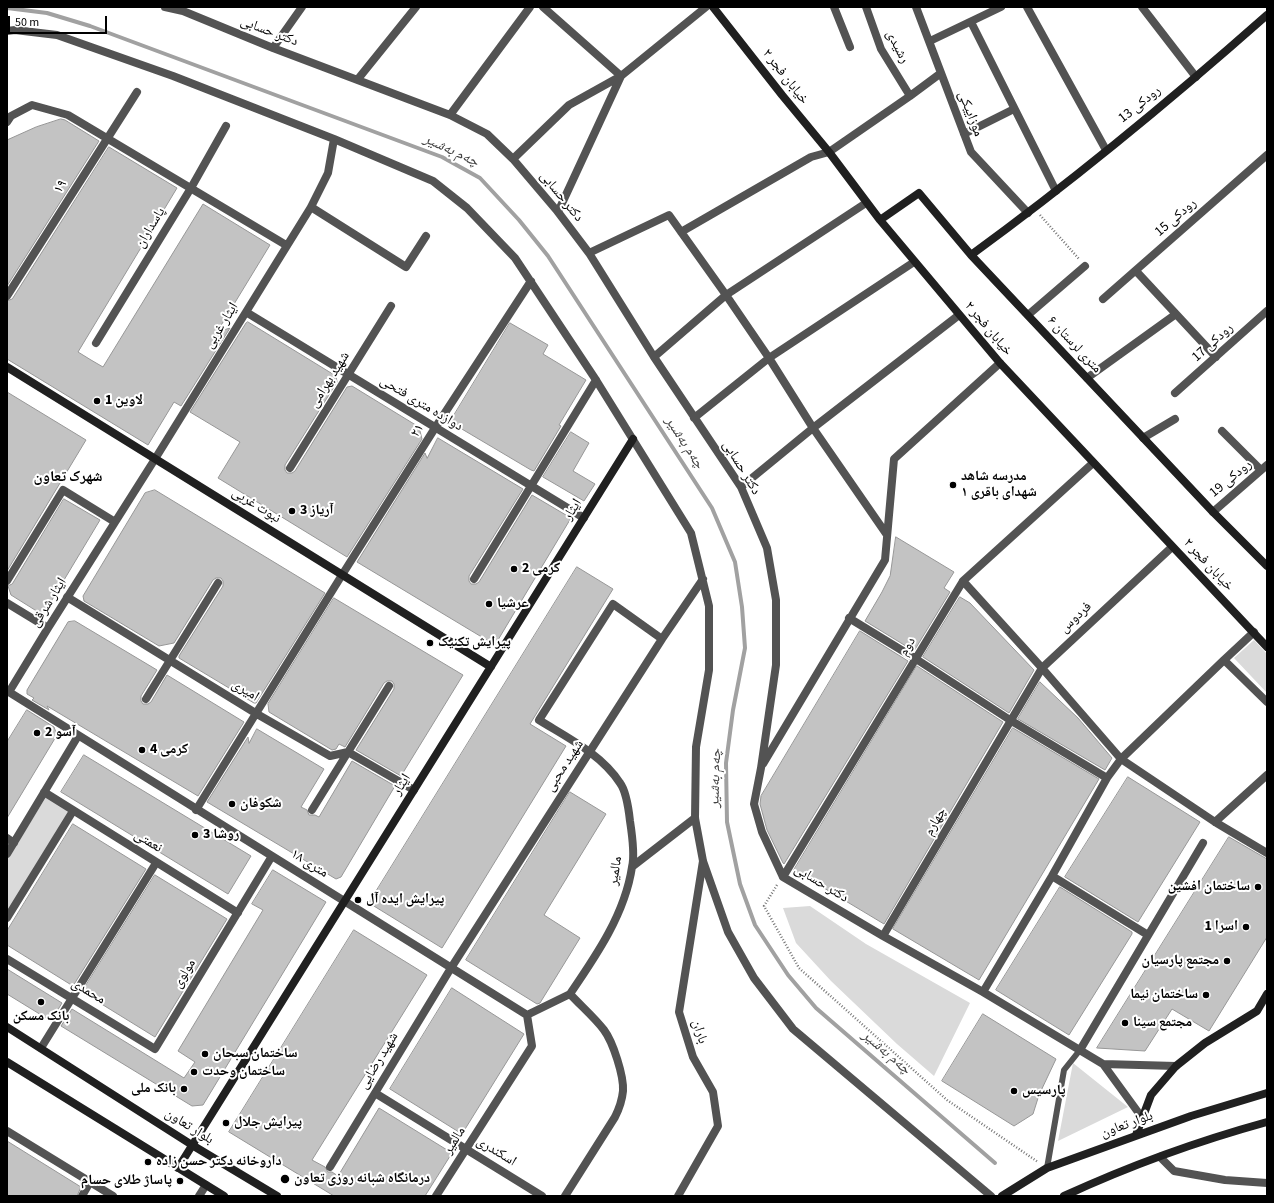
<!DOCTYPE html>
<html>
<head>
<meta charset="utf-8">
<style>
  body { margin:0 }
  #map { position:relative; width:1274px; height:1203px; overflow:hidden; background:#fff; font-family:"Source Sans 3",sans-serif }
  canvas { display:block }
  .frame { position:absolute; inset:0; border:8px solid #000; pointer-events:none }
  .scale { position:absolute; left:8px; top:16px; width:99px; height:18px; box-sizing:border-box; border:2px solid #000; border-top:0; padding-left:5px; font-size:12px; line-height:14px; white-space:nowrap; color:#000; -webkit-text-stroke:3px #fff; paint-order:stroke }
</style>
</head>
<body>
<div id="map">
<canvas width="1274" height="1203"></canvas>
<div class="frame"></div>
<div class="scale">50 m</div>
</div>
<script>
const ctx = document.querySelector('canvas').getContext('2d');
ctx.lineJoin = 'round';
function fillPath(path, color) { ctx.fillStyle = color; ctx.fill(path, 'evenodd'); }
function strokePath(path, color, width, dash) { ctx.strokeStyle = color; ctx.lineWidth = width; ctx.lineCap = dash ? 'butt' : 'round'; ctx.setLineDash(dash || []); ctx.stroke(path); }
function drawText(font, color, halo, rows, align = 'center') {
  ctx.font = font + ' "Source Sans 3","Noto Naskh Arabic",sans-serif'; ctx.lineWidth = 4; ctx.setLineDash([]); ctx.textBaseline = 'middle'; ctx.strokeStyle = halo; ctx.fillStyle = color; for (const [text, x, y, turn = 0] of rows) {
    ctx.save(); ctx.translate(x, y); ctx.rotate((+turn || 0) * Math.PI / 180); ctx.textAlign = isNaN(turn) ? turn : align; if (halo) ctx.strokeText(text, 0, 0); ctx.fillText(text, 0, 0); ctx.restore();
  }
}
const green = new Path2D(`
  M1254,640l13,14v39l-33,-35z
  M46,797l24,14 -63,103v-54z
  M810,906l56,38 104,59 -36,73 -37,-32 -66,-63 -35,-38 -13,-35z
  M1073,1063l55,44 -70,34z`);
const stream = new Path2D(`
  M7,8l40,5 43,13 352,131 38,21 39,42 29,36 164,252 23,54 7,45 3,41 -12,62 -7,53 1,59 13,62 15,41 33,50 28,33 179,155`);
const building = new Path2D(`
  M61,119l4,1 34,21 -92,145v-146l29,-13z
  M109,147l68,41 -99,164 13,8 12,7 100,-163 67,41 -53,87 13,-4 -49,78 -7,-4 -26,43 -141,-86v-58l5,-2z
  M248,322l88,54 1,6 -52,83v5l2,3h5l3,-2 52,-84 5,-1 67,41 3,12 -75,118 -129,-79 22,-36 -50,-30 56,-89z
  M510,323l38,22 -5,9 43,26 -27,45 2,1 -27,45 -3,-1 -81,-48z
  M7,392l79,48 -79,131z
  M571,432l18,11 -16,28 22,13 -11,17 -41,-24z
  M438,438l85,51 -54,87v5l2,3h5l3,-2 53,-87 39,23 -76,127 -138,-83 68,-109 2,5z
  M155,490l170,103 -69,110h-2l-75,-45v-2l44,-70v-5l-2,-3h-5l-3,2 -39,63 -15,3 -75,-45 -1,-5 62,-103z
  M64,499l36,21 -57,95 -32,-20 -3,-9 4,-2z
  M896,537l58,35 -10,16 6,4 -36,59 -49,-30 17,-29 8,-16z
  M577,567l36,22 -83,135 36,22 -124,202 -73,-45z
  M960,597l10,6 64,67 -25,43 -86,-56z
  M334,598l129,77 -62,101 -45,-26 38,-61v-5l-2,-3h-5l-3,2 -39,64 -6,-3 -3,5 -4,1 -63,-38 -1,-8z
  M75,621l82,49 -16,26v5l2,3h5l3,-2 16,-27 77,47 -46,74 -151,-90 2,4 -17,-10 2,-2 -7,-4v-4l41,-68z
  M860,631l48,30 -124,203 -1,-1 -16,-33 -7,-26 1,-8z
  M917,666l86,56 -119,202 -90,-54z
  M1040,682l38,36 34,40 -7,12 -87,-51z
  M27,710l27,17 3,8 -50,83v-76z
  M1013,728l86,51 -120,201 -86,-51z
  M257,729l67,40 -23,38 6,3 2,5h6l4,2 33,-56 43,25 -54,91 -5,2 -129,-77 41,-65 1,6z
  M84,755l167,101 -23,38 -167,-102z
  M1128,777l72,45 -62,100 -73,-45z
  M570,792l36,22 -62,101 36,23 -40,65 -3,1 -71,-44z
  M73,824l73,45 -73,117 -66,-41v-14z
  M1229,837l38,22v78l-58,94 -37,-22 -27,42 -48,-3z
  M273,870l53,32 -123,203 -11,1 -131,-80 11,-17 112,69 11,-16 -17,-11 85,-141 -11,-6z
  M155,875l72,44 -72,118 -73,-45z
  M1060,887l72,45v2l-63,101 -73,-45z
  M354,930l73,45 -115,185 13,7 3,5h4l6,4 41,-68 73,45 -27,43h-91l-105,-64z
  M7,969l55,34 -11,18 -44,-27z
  M452,988l72,46 -62,100 -72,-45z
  M983,1014l73,45 -17,36 -6,19 -19,12 -72,-45z
  M7,1141l74,46 -4,9h-70z`);
const path = new Path2D(`
  M1040,215l39,44
  M777,885l-13,21 35,62 148,132 91,62`);
const lane = new Path2D(`
  M1047,1168l17,-98 16,-20`);
const street = new Path2D(`
  M165,7l18,4 90,37 177,67 37,19 26,25 45,53 31,41 65,104 87,130 26,61 9,52v65l-15,103 -7,36 8,28 21,45 100,59 100,56 120,72
  M543,7l78,69 -63,136
  M834,7l16,40
  M866,7l15,42 29,47
  M916,7l55,145 57,61
  M1027,7l79,143
  M1142,7l54,70
  M971,22l85,169
  M7,31l8,-1 42,5 116,41 161,63 99,42 34,27 48,50 81,122 95,153 18,73v64l-13,77 -1,71 8,43 25,71 26,46 39,51 198,167
  M930,41l71,-34
  M273,48l29,-41
  M358,79l58,-72
  M450,115l80,-108
  M7,122l4,-6 21,-11 36,10 218,130
  M964,134l50,-25
  M334,139l-6,34 -17,34 -156,252 -107,169 -39,64 518,323
  M513,159l56,-54 52,-29 85,-69
  M311,207l95,60 20,-31
  M681,232l130,-75 18,-5 81,-56 31,-23
  M589,253l80,-38 57,80 43,63 44,70 74,107
  M1136,271l80,86
  M7,296l130,-204
  M1103,299l164,-144
  M246,312l338,206
  M1028,315l57,-49
  M96,343l95,-155 35,-62
  M654,357l72,-62 140,-92
  M1087,378l89,-64
  M1175,393l92,-82
  M694,418l75,-60 145,-96
  M1222,431l39,39
  M1143,438l32,-19
  M290,468l101,-162
  M741,487l72,-59 146,-113
  M1213,512l54,-47
  M474,579l122,-199
  M7,581l56,-91 52,32
  M963,581l79,87 79,91 94,63 52,31
  M67,597l190,117 73,42 18,-4 66,38
  M7,603l41,25
  M849,618l67,41 94,61 97,58
  M1224,660l30,-28
  M146,699l72,-116
  M763,764l122,-204 9,-101 106,-96
  M44,792l194,121
  M196,810l146,-235 93,-147 96,-147
  M312,810l77,-124
  M1215,822l52,-47
  M7,838l7,5
  M7,854l71,-118
  M633,866l62,-48
  M1052,876l96,59
  M783,877l180,-296 130,-118
  M7,918l66,-107
  M883,936l159,-268 130,-121
  M7,959l148,90 117,-193
  M983,992l69,-116 55,-98 14,-19 103,-99 43,42
  M570,994c26,-38 55,-80 62,-127 3,-12 0,-33 -2,-46 -1,-9 -4,-30 -10,-38 -19,-29 -52,-45 -81,-63l74,-116 49,35
  M41,1048l115,-185
  M1080,1050l123,-207
  M375,1093l167,103
  M1143,1119l-40,-55 73,2
  M7,1131l106,65
  M1160,1157l14,14 51,9 42,3
  M330,1167l121,-199 211,-329 41,-60
  M82,1196l8,-14
  M199,1196l7,-11
  M436,1196l96,-150 -5,-31 43,-21c10,11 25,24 34,36 9,12 20,46 19,61 -1,10 -4,18 -8,26l-50,79
  M678,1196l40,-70 -5,-34 -20,-35 -14,-45 24,-151`);
const secondary = new Path2D(`
  M713,7l69,88 47,57 51,68 120,143 267,284
  M880,220l39,-27 52,62 242,257 54,54
  M971,255c103,-75 201,-156 296,-240
  M7,367l484,300
  M7,1027l185,118 85,51
  M7,1062l217,134
  M1136,1135l15,-40 25,-29 29,-23 52,-32 10,-17
  M178,1168l455,-729
  M1002,1196l45,-28 144,-52 76,-23
  M1064,1196c65,-30 134,-55 203,-74`);
const markers = [
  [97,401,4,"#000"],
  [953,485,4,"#000"],
  [292,511,4,"#000"],
  [514,569,4,"#000"],
  [489,604,4,"#000"],
  [430,643,4,"#000"],
  [37,733,4,"#000"],
  [142,750,4,"#000"],
  [232,804,4,"#000"],
  [195,835,4,"#000"],
  [1258,887,4,"#000"],
  [358,900,4,"#000"],
  [1246,927,4,"#000"],
  [1227,961,4,"#000"],
  [1206,995,4,"#000"],
  [41,1002,4,"#000"],
  [1125,1023,4,"#000"],
  [205,1054,4,"#000"],
  [194,1072,4,"#000"],
  [184,1089,4,"#000"],
  [1014,1091,4,"#000"],
  [226,1123,4,"#000"],
  [148,1162,4,"#000"],
  [285,1179,5,"#000"],
  [180,1181,4,"#000"]
];
const streetNames = [
  ["دکتر حسابی",269,32,21],
  ["رشیدی",897,47,63],
  ["خیابان فجر ۲",785,77,52],
  ["رودکی 13",1140,105,-39],
  ["موزاییکی",970,114,69],
  ["۱۹",61,187,-58],
  ["دکتر حسابی",561,197,51],
  ["رودکی 15",1176,218,-41],
  ["پاسداران",151,228,-59],
  ["ایثار غربی",222,326,-58],
  ["خیابان فجر ۲",988,329,50],
  ["رودکی 17",1213,343,-42],
  ["۶ متری لرستان",1074,345,47],
  ["شهید بهرامی",330,380,-58],
  ["دوازده متری فتحی",421,404,31],
  ["۲۱",418,431,-58],
  ["دکتر حسابی",741,468,59],
  ["رودکی 19",1231,479,-40],
  ["نبوت غربی",256,506,32],
  ["ایثار",573,510,-58],
  ["خیابان فجر ۲",1208,565,47],
  ["ایثار شرقی",49,603,-58],
  ["فردوس",1076,618,-43],
  ["دوم",908,647,-59],
  ["امیری",245,691,31],
  ["شهید محبی",565,766,-57],
  ["ایثار",402,785,-58],
  ["چهارم",936,822,-60],
  ["نعمتی",148,842,32],
  ["۱۸ متری",309,864,32],
  ["مالمیر",616,871,-81],
  ["دکتر حسابی",821,884,31],
  ["مولوی",185,974,-59],
  ["محمدی",88,992,31],
  ["باران",699,1032,73],
  ["شهید رضایی",379,1061,-59],
  ["بلوار تعاون",1127,1125,-20],
  ["بلوار تعاون",189,1127,32],
  ["مالمیر",455,1141,-58],
  ["اسکندری",496,1152,31]
];
const poiNames = [
  ["لاوین 1",105,401],
  ["مدرسه شاهد",961,477],
  ["شهدای باقری ۱",961,493],
  ["آریاز 3",300,511],
  ["کرمی 2",522,569],
  ["عرشیا",497,604],
  ["پیرایش تکنیک",438,643],
  ["آسو 2",45,733],
  ["کرمی 4",150,750],
  ["شکوفان",240,804],
  ["روشا 3",203,835],
  ["ساختمان افشین",1250,887,"right"],
  ["پیرایش ایده آل",366,900],
  ["اسرا 1",1238,927,"right"],
  ["مجتمع پارسیان",1219,961,"right"],
  ["ساختمان نیما",1198,995,"right"],
  ["بانک مسکن",41,1017,"center"],
  ["مجتمع سینا",1133,1023],
  ["ساختمان سبحان",213,1054],
  ["ساختمان وحدت",202,1072],
  ["بانک ملی",176,1089,"right"],
  ["پارسیس",1022,1091],
  ["پیرایش جلال",234,1123],
  ["داروخانه دکتر حسن زاده",156,1162],
  ["درمانگاه شبانه روزی تعاون",294,1179],
  ["پاساژ طلای حسام",172,1181,"right"]
];
const waterNames = [
  ["چەم بەشیر",451,151,25],
  ["چەم بەشیر",684,443,57],
  ["چەم بەشیر",716,778,-88],
  ["چەم بەشیر",886,1053,41]
];
const neighbourhoodNames = [
  ["شهرک تعاون",68,478]
];
fillPath(green, '#dadada');
strokePath(stream, '#a1a1a1', 4);
fillPath(building, '#c3c3c3');
strokePath(building, '#979797', 1);
strokePath(path, '#757575', 2.5, [1, 2]);
strokePath(lane, '#535353', 6);
strokePath(street, '#535353', 8);
strokePath(secondary, '#202020', 8);
for (const [x, y, r, color] of markers) { const dot = new Path2D(); dot.arc(x, y, r, 0, 2 * Math.PI); ctx.fillStyle = color; ctx.fill(dot); strokePath(dot, '#fff', 1.5); }
drawText('14px', '#000', '#fff', streetNames);
drawText('bold 14px', '#000', '#fff', poiNames, 'left');
drawText('italic 15px', '#424242', '#fff', waterNames);
drawText('bold 15px', '#000', '#fff', neighbourhoodNames);
</script>
</body>
</html>
